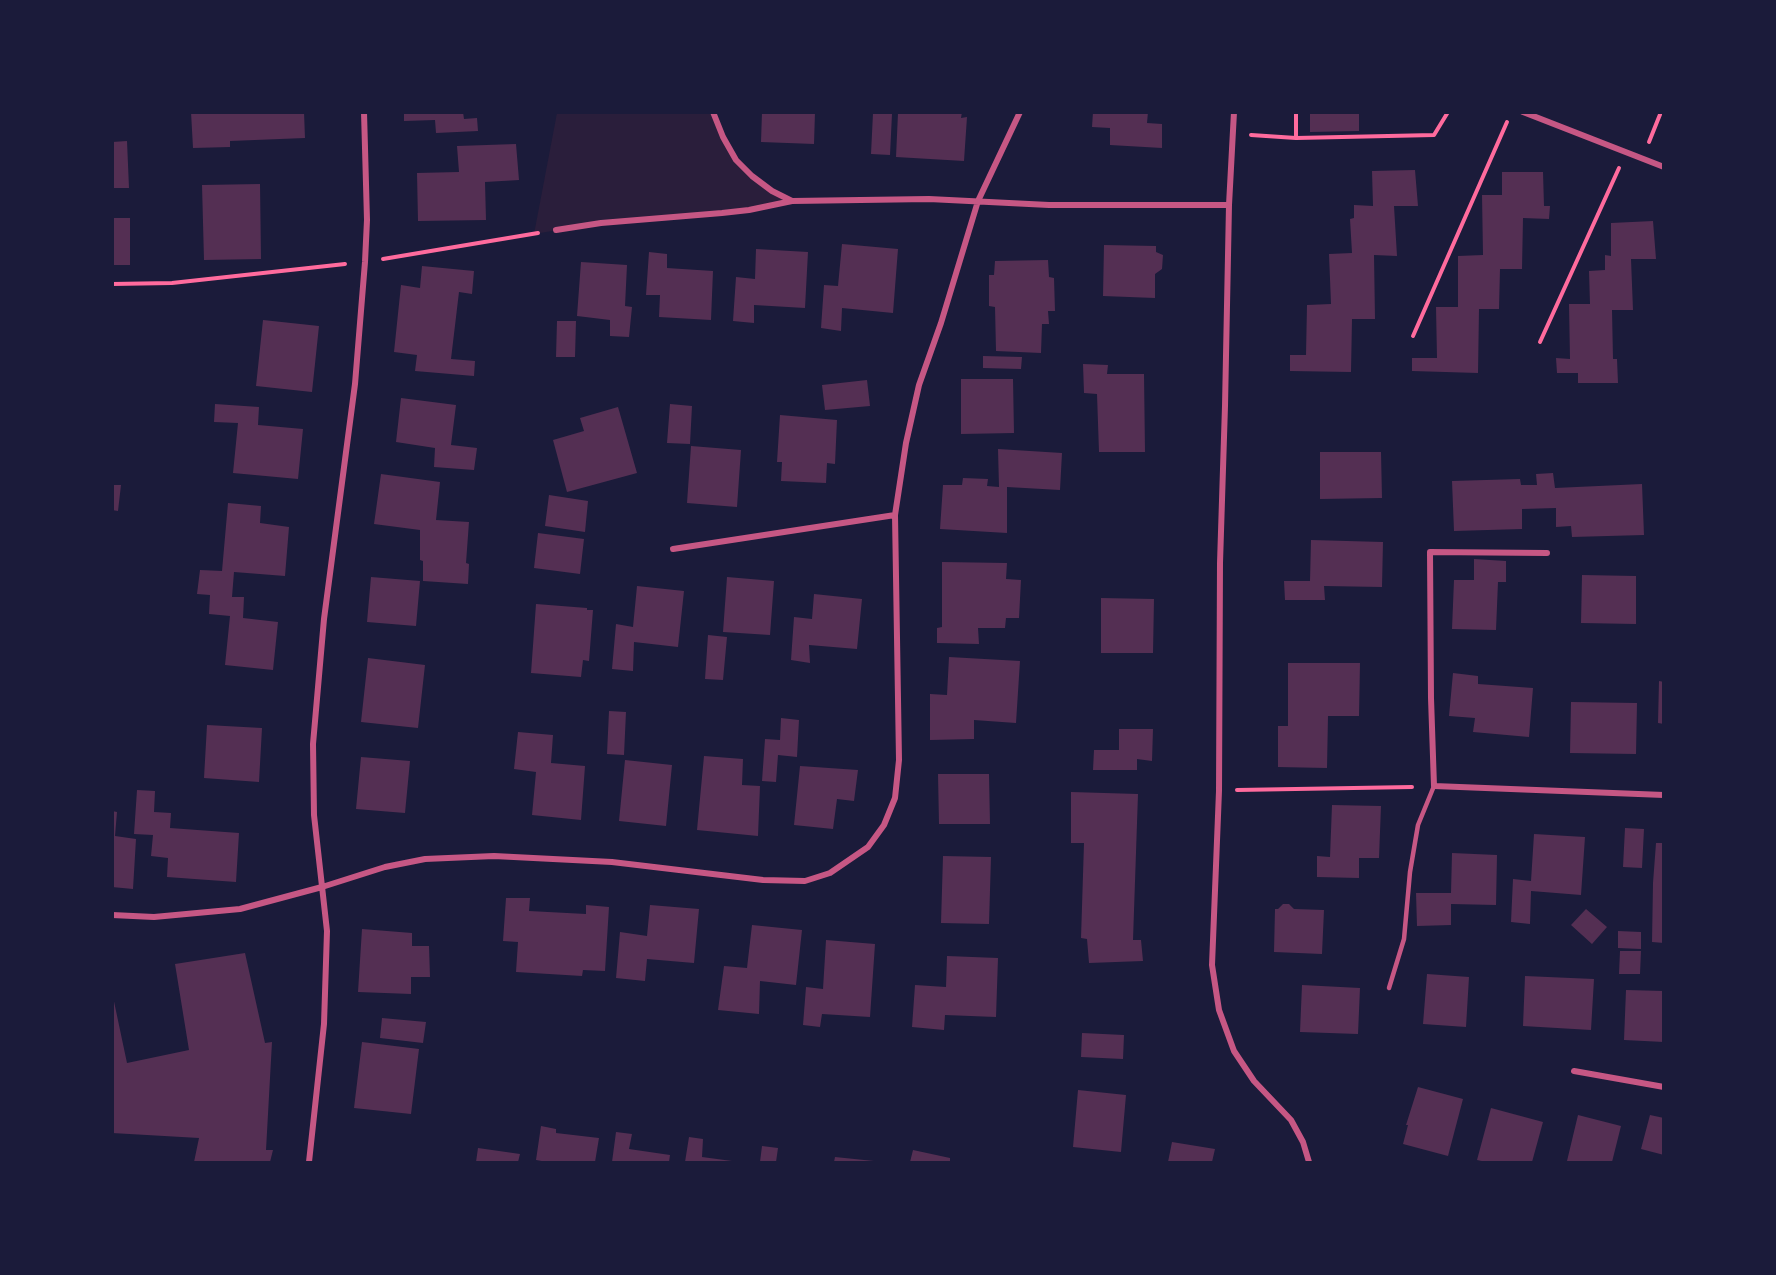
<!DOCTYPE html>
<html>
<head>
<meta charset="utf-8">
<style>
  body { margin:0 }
  #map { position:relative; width:1776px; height:1275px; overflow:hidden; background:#1b1b3a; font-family:Poppins,sans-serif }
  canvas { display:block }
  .frame { position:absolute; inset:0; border:114px solid #1b1b3a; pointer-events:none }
</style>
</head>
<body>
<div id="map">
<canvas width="1776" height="1275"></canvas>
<div class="frame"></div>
</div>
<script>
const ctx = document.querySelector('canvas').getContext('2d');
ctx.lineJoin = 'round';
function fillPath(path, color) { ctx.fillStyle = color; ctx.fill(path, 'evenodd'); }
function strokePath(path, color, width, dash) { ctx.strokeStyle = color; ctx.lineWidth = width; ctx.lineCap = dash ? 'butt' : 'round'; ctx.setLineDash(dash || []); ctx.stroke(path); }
const green = new Path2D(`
  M557,113h156l23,47 16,16 40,25 -43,9 -148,13 -67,11z`);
const building = new Path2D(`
  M191,112h113l1,26 -75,3v6l-37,1z
  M404,112h59l1,7 13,-1 1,13 -42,2 -1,-13 -31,1z
  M762,112h53l-1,32 -53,-2z
  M930,112h32l-1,6 6,-1 -3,44 -68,-4 2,-44 31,1z
  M1093,112h55l-1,11 15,1v24l-52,-3v-17l-18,-1z
  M1310,112h49v19l-49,1z
  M873,113l19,1 -2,41 -19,-1z
  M127,141l2,47h-17v-46z
  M516,144l3,36 -34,2 1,38 -68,1 -1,-48 42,-1 -2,-26z
  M1415,170l3,36h-24l3,50 -23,-1 1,64h-23l-1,53 -61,-1v-16h16l1,-50 24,-1 -2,-50 23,-1 -2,-34 4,-1v-13l19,1 -1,-35z
  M1502,172h41l1,34h6l-1,13 -26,-1 -1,51h-22l-1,40h-20l-1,64 -66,-2v-13h25l-1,-51h22v-51l25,-1 -1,-60h20z
  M260,184l1,75 -57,1 -2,-75z
  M112,218h18v47h-18z
  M1653,221l3,38h-25l2,51h-21l1,49h4l1,24h-40v-10h-21l-1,-15 14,1 -1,-55h21l-1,-33 16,-1v-15l6,1v-33z
  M842,244l56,5 -5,64 -51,-5 -1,23 -20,-3 3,-43 14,1z
  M1104,245l52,1v6l7,3 -1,14 -7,5v24l-52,-2z
  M756,249l52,3 -3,56 -51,-3v18l-21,-2 3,-44 19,2z
  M649,252l18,2v14l46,3 -2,49 -52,-3 1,-22h-14z
  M1048,260l1,17 5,1 1,33h-7l1,13h-7l-1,29 -45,-2 -1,-44 -6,-1v-31h5l1,-14z
  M581,262l46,3 -2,41 7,1 -3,30 -19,-1v-16l-33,-4z
  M422,266l52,5 -2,23 -13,-2 -8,67 24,2 -1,15 -59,-5 2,-16 -23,-3 7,-67 19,3z
  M263,320l56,6 -7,66 -56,-6z
  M557,321h19l-1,36h-19z
  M983,356l39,1 -1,12 -38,-1z
  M1083,364l25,1 -1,9h37l1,78h-46l-2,-58 -13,-1z
  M961,379h52l1,54 -53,1z
  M867,380l3,26 -45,4 -3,-25z
  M401,398l55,7 -5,40 26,3 -3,22 -40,-3 1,-19 -39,-6z
  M215,404l44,3 -1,18 45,4 -5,50 -65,-6 5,-50 -24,-1z
  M670,404l22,2 -2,38 -23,-1z
  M618,407l19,66 -70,19 -14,-52 31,-9 -4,-13z
  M780,415l57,5 -2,44 -8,-1 -1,20 -45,-2 1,-19h-5z
  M691,446l50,4 -4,57 -50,-4z
  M998,449l64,4 -2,37 -53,-3v46l-67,-4 3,-44h19l1,-7 25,1 -1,7 12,1z
  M1320,452h61l1,46 -62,1z
  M1553,473l2,15 87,-4 2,51 -72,2 -1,-11 -15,1v-19l-34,1v20l-68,2 -2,-50 68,-2 1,6h16l-1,-11z
  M381,474l59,8 -4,38 33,2 -3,41 3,1 -1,20 -45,-3v-20l-3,-1v-30l-46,-6z
  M112,485h9l-3,26 -6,-1z
  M549,495l39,6 -3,31 -40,-6z
  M228,503l33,3 -1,17 29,4 -4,49 -51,-4 -2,25h12l-1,21 35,4 -5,48 -48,-5 5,-49 -21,-2 1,-19 -13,-1 3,-24 22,1z
  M538,533l46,6 -4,35 -46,-6z
  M1311,540l72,2 -1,45 -58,-1 1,14h-40l-1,-19h26z
  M1474,559l32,2v21h-8l-2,48 -44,-1 2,-49h20z
  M942,562l65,1 -1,16 15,1 -2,38h-13l-1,10h-27l1,16 -42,-1v-15l5,-1z
  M1582,575l54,1v48l-55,-1z
  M371,577l49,4 -4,45 -49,-4z
  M727,577l47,4 -4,54 -47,-3z
  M637,586l47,5 -6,56 -44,-5 -1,29 -21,-2 4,-45 17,3z
  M814,594l48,5 -5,50 -48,-4 1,18 -19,-3 3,-43 18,2z
  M1101,598l53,1 -1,54h-52z
  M536,604l51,4v2h6l-4,51 -6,-1 -2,17 -50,-4z
  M708,635l19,2 -4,43 -18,-1z
  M949,657l71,4 -4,62 -42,-3v19l-44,1v-46l17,1z
  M368,658l57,7 -7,63 -57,-6z
  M1288,663h72l-1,53h-31l-1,52 -49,-1v-41h10z
  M1453,673l25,3v8l55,4 -4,49 -56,-5 2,-14 -26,-2z
  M1659,681l5,1v42l-6,-1z
  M1571,702l66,1 -1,51 -66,-1z
  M609,711l17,1 -2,43 -17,-1z
  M781,718l18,2 -2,37 -19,-2 -2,27 -14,-1 3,-42 15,1z
  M207,725l55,3 -3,54 -55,-4z
  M1119,729h34l-1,32 -15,-2v11h-44l1,-20h25z
  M518,732l35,3 -2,28 34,3 -4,54 -49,-5 4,-43 -22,-3z
  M704,756l39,3 -1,26 18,1 -2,50 -61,-6z
  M361,757l49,4 -5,52 -49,-4z
  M625,760l47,5 -6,61 -47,-5z
  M800,766l58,4 -4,31 -17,-2 -4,30 -39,-4z
  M938,774h51l1,50h-51z
  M137,790l18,1 -1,21 17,1 -1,15 69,5 -3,49 -69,-5 1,-19 -17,-2 2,-21 -19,-1z
  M1071,792l67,2 -5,146h8l2,21 -54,2 -2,-24 -6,-1 3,-95h-13z
  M1332,805l49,1 -2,52h-20v20l-42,-1v-21l13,1z
  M112,811l5,1 -2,24 21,3 -3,50 -21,-2z
  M1625,828l19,1 -2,39 -19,-1z
  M1534,834l51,3 -4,58 -50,-4 -1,33 -19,-2 2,-43 18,2z
  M1656,843h8v100l-12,-1 1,-59z
  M1452,853l45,2 -1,50 -45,-1v21l-34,1 -1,-33h35z
  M943,856l48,1 -2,67 -48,-1z
  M506,898h24l-1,13 57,3v-9l23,2 -4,64 -22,-1 -1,6 -66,-4 2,-30 -15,-1z
  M1283,904h6l5,5 30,1 -2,44 -48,-2 1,-43h3z
  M650,905l49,4 -5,54 -47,-4 -2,22 -29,-3 4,-46 27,4z
  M1586,909l21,18 -15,17 -21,-19z
  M752,925l50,5 -6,55 -36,-4 -1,33 -41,-4 6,-44 23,2z
  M362,929l50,4v13h17l1,31h-19v17l-53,-2z
  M1618,931l23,1v17l-23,-1z
  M826,940l49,4 -5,73 -48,-3 -2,13 -17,-2 3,-38 17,2z
  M1620,951h21l-1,23h-21z
  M245,953l20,90 7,-1 -6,108h7l-3,12h-76l5,-24 -87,-5v-141l15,71 62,-13 -14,-86z
  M947,956l51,2 -2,59 -51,-2 -1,15 -32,-3 3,-42 31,2z
  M1427,974l42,3 -3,50 -43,-3z
  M1525,976l69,3 -3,51 -68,-4z
  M1302,985l58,3 -2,46 -58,-2z
  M1626,990l38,1v51l-40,-2z
  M382,1018l44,4 -3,21 -43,-5z
  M1082,1033l42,2 -1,24 -42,-2z
  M362,1042l57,7 -8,65 -57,-6z
  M1418,1087l45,12 -15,57 -45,-12 5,-19h-2z
  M1078,1090l48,5 -5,57 -48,-5z
  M1491,1108l52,14 -11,40h-46l-9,-2z
  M1578,1115l43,11 -9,36h-37l-8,-1z
  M1650,1115l14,3v37l-23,-6z
  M541,1126l15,3v4l43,5 -4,24h-48l-11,-2z
  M616,1132l16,2 -3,15 41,6 -1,7h-57z
  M689,1137l14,2 -1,18 30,4v1h-47z
  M1172,1142l43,7 -3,13h-44z
  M762,1146l16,2 -2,14h-16z
  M478,1148l42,6 -2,8h-42z
  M913,1150l37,8v4h-40z
  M835,1157l39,4v1h-40z`);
const path = new Path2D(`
  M1296,112v26
  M1251,135l45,3 138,-3 14,-23
  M1649,142l12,-30
  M383,259l155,-26
  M112,284l60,-1 173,-19
  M1413,336l94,-214
  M1540,342l79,-174
  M1237,790l175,-3`);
const service = new Path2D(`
  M1389,988l15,-49 6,-67 8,-47 16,-39`);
const minor = new Path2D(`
  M713,112l10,25 13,23 16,16 20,15 20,10 137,-2 120,6h180
  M1234,112l-5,93 -4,201 -5,157 -1,228 -7,174 7,45 15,41 20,30 37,39 12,22 6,20
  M1523,112l141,55
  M556,230l45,-7 121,-10 27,-3 43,-9
  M673,549l222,-34
  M1547,553l-117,-1 1,146 3,88 230,9
  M112,915l42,2 86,-8 82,-22 63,-20 40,-8 69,-3 118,6 151,18 42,1 25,-8 38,-26 16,-22 11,-27 4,-38 -4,-245 11,-72 13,-58 22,-62 37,-122 42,-89
  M1574,1071l90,16
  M309,1162l15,-138 3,-93 -13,-116 -1,-71 11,-125 31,-235 10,-122 2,-42 -3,-108`);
fillPath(green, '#2a1e3b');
fillPath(building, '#542f53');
strokePath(path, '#ff6b9d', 4);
strokePath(service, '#c65784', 4.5);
strokePath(minor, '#c65784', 6);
</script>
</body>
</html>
